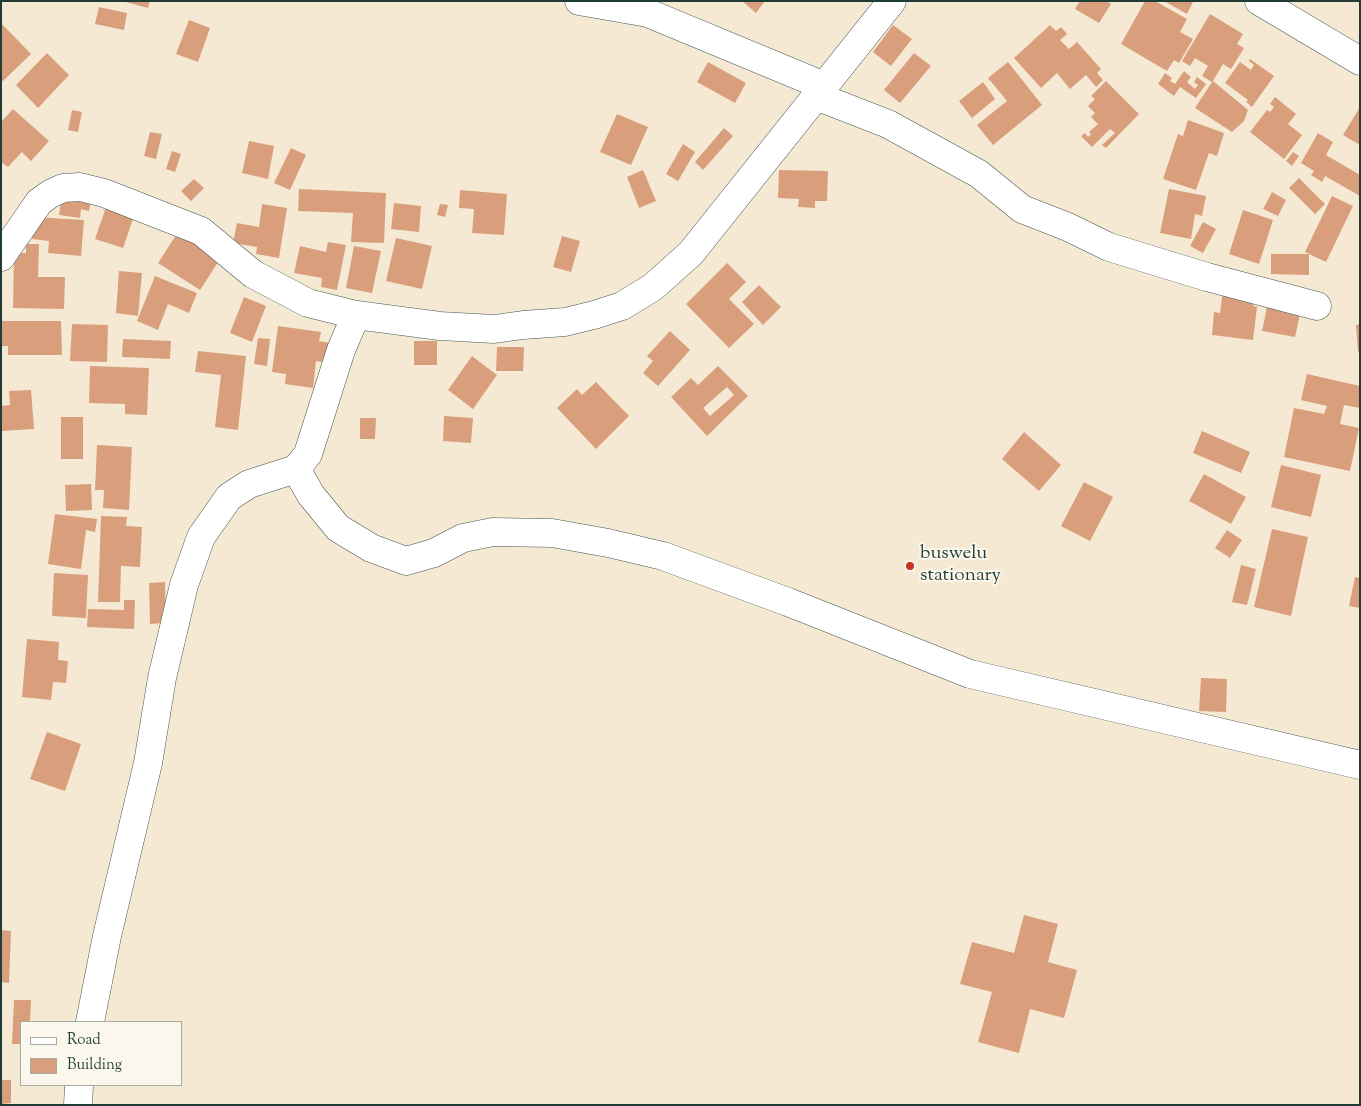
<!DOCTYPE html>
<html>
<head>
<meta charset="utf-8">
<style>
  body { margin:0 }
  #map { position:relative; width:1361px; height:1106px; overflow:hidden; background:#f6e9d4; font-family:"Sorts Mill Goudy",serif }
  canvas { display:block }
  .frame { position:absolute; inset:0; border:2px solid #1f3d34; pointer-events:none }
  .legend { position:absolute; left:20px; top:1021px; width:162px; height:65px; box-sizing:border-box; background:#fbf7ec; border:1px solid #a3ada2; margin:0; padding:6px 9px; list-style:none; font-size:15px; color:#1f3d34 }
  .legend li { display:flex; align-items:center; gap:10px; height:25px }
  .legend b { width:25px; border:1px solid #a3ada2 }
</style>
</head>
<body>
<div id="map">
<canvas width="1361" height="1106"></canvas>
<div class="frame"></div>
<ul class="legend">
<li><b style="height:6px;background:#fff"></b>Road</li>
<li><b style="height:14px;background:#d99f7c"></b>Building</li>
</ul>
</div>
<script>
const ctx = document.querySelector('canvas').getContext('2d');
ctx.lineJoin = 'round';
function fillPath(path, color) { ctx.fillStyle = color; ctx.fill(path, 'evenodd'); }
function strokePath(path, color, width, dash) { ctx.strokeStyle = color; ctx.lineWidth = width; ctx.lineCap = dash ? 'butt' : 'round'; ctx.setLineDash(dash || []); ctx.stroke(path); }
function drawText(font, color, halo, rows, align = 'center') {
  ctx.font = font + ' "Sorts Mill Goudy",serif'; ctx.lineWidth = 4; ctx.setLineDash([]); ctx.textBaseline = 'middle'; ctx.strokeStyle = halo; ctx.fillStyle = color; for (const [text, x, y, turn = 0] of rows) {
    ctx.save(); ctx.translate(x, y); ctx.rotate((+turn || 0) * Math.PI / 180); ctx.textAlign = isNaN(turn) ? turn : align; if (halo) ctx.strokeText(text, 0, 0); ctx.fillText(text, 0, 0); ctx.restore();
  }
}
const building = new Path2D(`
  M122,1h28l-2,7z
  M742,1h23l-9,12z
  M1080,1h26l5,3 -12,19 -24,-14z
  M1145,1h10l32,18 -7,13 13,7 -14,24 -5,-3 -7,11 -46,-27z
  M1164,1h28l1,1 -6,12z
  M99,7l28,6 -3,17 -29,-6z
  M1210,14l33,20 -6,10 7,4 -13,21 -8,-5 -10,17 35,29 -4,11 -12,11 -37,-24 17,-26 -10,-6 6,-10 -13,-8 -5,8 -8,-5z
  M189,20l21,8 -12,34 -22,-8z
  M1,23l30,31 -28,27 -2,-1z
  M893,25l19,14 -21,27 -18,-14z
  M1050,25l6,6 5,-4 6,7 -7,6 9,9 8,-7 24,27 -4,4 6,7 -7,7 -10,-12 -16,14 -13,-16 -16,15 -27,-30z
  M47,53l22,22 -31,33 -22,-23z
  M914,53l17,13 -31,37 -16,-13z
  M1250,59l24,17 -22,31 -6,-5 2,-2 -23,-17 15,-21 11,8 3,-5 -5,-4z
  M708,62l38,21 -11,20 -38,-21z
  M1008,62l34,43 -49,40 -16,-20 30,-24 -19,-23z
  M1184,71l7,6 -4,5 8,7 3,-4 -4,-3 3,-5 9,7 -10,14 -16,-11 -6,9 -16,-12 7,-11 7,5 -2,3 5,3z
  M1106,81l33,33 -33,34 -4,-3 13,-12 -5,-4 -18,18 -11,-11 4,-3 3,4 3,-3 -2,-2 9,-8 -7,-7 4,-4 -7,-7 7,-7 -4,-3z
  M983,82l12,17 -23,19 -13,-17z
  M1275,97l21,17 -8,10 14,11 -18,24 -34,-27 17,-22 3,2 4,-5 -4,-3z
  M1360,107v38l-17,-10z
  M13,109l36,32 -18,20 -9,-9 -14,15 -7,-5v-40z
  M72,110l10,2 -4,20 -10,-2z
  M617,114l31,13 -17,38 -31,-13z
  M1188,120l36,13 -7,23 -8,-3 -13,37 -33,-11 15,-45 5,2z
  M724,128l9,8 -30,34 -8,-8z
  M150,132l12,2 -6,25 -12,-3z
  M1318,133l15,9 -7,13 34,20v21l-35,-20 -3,6 -11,-7 3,-4 -13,-8z
  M249,141l25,5 -6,33 -26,-6z
  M683,144l12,8 -17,29 -12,-7z
  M291,148l15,7 -16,35 -16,-7z
  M172,151l9,3 -6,18 -9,-3z
  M1293,152l6,4 -7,10 -6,-5z
  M643,170l13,31 -17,7 -12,-31z
  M779,170l49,1 -1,30h-12v7l-17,-1 1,-8 -21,-1z
  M1299,178l26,26 -10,10 -26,-26z
  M194,179l10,9 -13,13 -10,-10z
  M299,189l87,4 -2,50 -33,-1 2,-29 -55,-2z
  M1169,189l37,7 -4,20 -7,-2 -4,25 -31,-6z
  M460,190l47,4 -3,41 -32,-2 2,-24 -15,-1z
  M1272,192l14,8 -8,16 -15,-7z
  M62,196l29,4 -2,11 -8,-2 -1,9 -21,-3z
  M1332,196l21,10 -27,56 -21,-10z
  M394,203l27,3 -2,26 -28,-3z
  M262,204l25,4 -8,50 -23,-4 1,-7 -24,-4 4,-20 22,4z
  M440,204l8,1 -3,12 -8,-2z
  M106,207l28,9 -11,32 -28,-9z
  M1243,210l30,10 -14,44 -30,-10z
  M34,217l50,3 -3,36 -33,-3 1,-12 -17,-2z
  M1203,222l13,7 -13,24 -13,-7z
  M180,229l42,27 -22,34 -42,-27z
  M562,236l18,5 -9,31 -18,-5z
  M396,238l36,8 -10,43 -36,-8z
  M328,242l18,3 -9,45 -16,-3 1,-9 -28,-5 6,-27 26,6z
  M26,244h13l-1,33h27l-1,32 -51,-1 1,-55h12z
  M354,246l27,5 -9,42 -26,-5z
  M1271,254h38v21l-38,-1z
  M727,263l19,19 -17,17 25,25 -25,24 -43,-44z
  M119,271l23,2 -4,43 -22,-3z
  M155,276l42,17 -8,20 -21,-9 -10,26 -21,-9z
  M759,285l22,22 -18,18 -21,-23z
  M1223,290l32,4 -2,12 4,1 -4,33 -41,-5 2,-23 6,1z
  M244,297l22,9 -14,36 -22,-9z
  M1268,302l33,7 -6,28 -33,-6z
  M1,321h60l1,34h-54v-9h-7z
  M72,324l36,1 -1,37 -37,-1z
  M1360,324v28h-2l-2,-27z
  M278,326l43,6 -2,9 12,2 -3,20 -12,-2 -3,27 -28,-4 1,-10 -14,-2z
  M670,331l20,19 -32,36 -15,-13 10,-12 -6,-5z
  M258,338l12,1 -3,27 -13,-2z
  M123,339l48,2 -1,18 -48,-2z
  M414,341h23v24h-23z
  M497,347h27l-1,24h-27z
  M198,351l48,5 -8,74 -23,-3 6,-52 -26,-3z
  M472,356l25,19 -24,34 -25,-19z
  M90,366l59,2 -2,47 -22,-1v-10l-36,-1z
  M718,366l30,30 -41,40 -36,-39 20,-19 7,7zM727,387l7,8 -24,21 -7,-8z
  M1307,374l53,12v22l-16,-3 -4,19 19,4 -9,43 -66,-14 10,-49 30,6 3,-8 -26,-6z
  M596,382l33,34 -33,33 -39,-41 20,-19 5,6z
  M31,390l3,39 -33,2v-25l9,-1 -1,-14z
  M444,416l29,2 -2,25 -28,-2z
  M61,417h22v42h-22z
  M360,418h16l-1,21h-15z
  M1202,431l48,21 -9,21 -48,-20z
  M1024,432l37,33 -22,26 -37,-32z
  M97,445l35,2 -3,63 -26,-2 1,-18h-9z
  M1281,465l40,10 -10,42 -40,-10z
  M1204,474l42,23 -15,27 -42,-23z
  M1084,482l29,15 -23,44 -29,-15z
  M91,484l1,26 -26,1 -1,-26z
  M55,514l42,5 -2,13 -9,-2 -5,39 -33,-5z
  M101,516l26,1 -1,9 16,1 -2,40 -19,-1 -1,36h-22z
  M1272,529l36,8 -17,79 -37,-9z
  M1227,530l15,10 -12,18 -15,-10z
  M1241,565l15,4 -9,36 -15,-3z
  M54,573l34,2 -2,43 -34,-2z
  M1355,577l5,1v30l-11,-2z
  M165,582l1,41 -16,1 -1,-41z
  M124,600h11l-1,29 -47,-2 1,-18 36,1z
  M27,639l32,3 -1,18 10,1 -2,22 -13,-1 -2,18 -29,-3z
  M1201,678l26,1 -1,33 -27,-1z
  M47,732l34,12 -16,47 -35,-12z
  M1024,915l34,9 -10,38 29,8 -13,48 -34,-9 -11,44 -41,-11 14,-50 -32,-8 12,-42 42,11z
  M1,930l10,1 -2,52 -8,-1z
  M14,1000h17l-1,22h-9v22h-9z
  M1,1080h10v23l-10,1z`);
const minor = new Path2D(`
  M579,1l69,12 176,73
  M1259,1l101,60
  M816,96l72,28 91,50 43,35 46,18 41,20 98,30 110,29
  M1,257l38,-55 11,-8 13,-6 17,-1 24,6 97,38 52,43 55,29 48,12 84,11 54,3 29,-4 42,-3 29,-7 28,-9 31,-19 38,-34 201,-252
  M296,469l15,26 27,33 33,20 35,13 28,-8 29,-15 30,-6 59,1 56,10 55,13 125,46 182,72 390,91
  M90,1022l17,-86 41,-173 14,-85 22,-93 17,-48 28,-40 20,-13 47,-15 12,-15 33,-104 15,-35
  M78,1105l1,-20`);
const markers = [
  [910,566,5,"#c8321e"]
];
const poiNames = [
  ["buswelu",920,555],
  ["stationary",920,577]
];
fillPath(building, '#d99f7c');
strokePath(minor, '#3f574c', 29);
strokePath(minor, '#fff', 28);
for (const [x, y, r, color] of markers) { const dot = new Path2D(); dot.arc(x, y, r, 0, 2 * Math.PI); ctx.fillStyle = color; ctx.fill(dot); strokePath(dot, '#fbf7ec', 2); }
drawText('19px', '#1f3d34', '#fbf7ec', poiNames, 'left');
</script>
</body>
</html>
